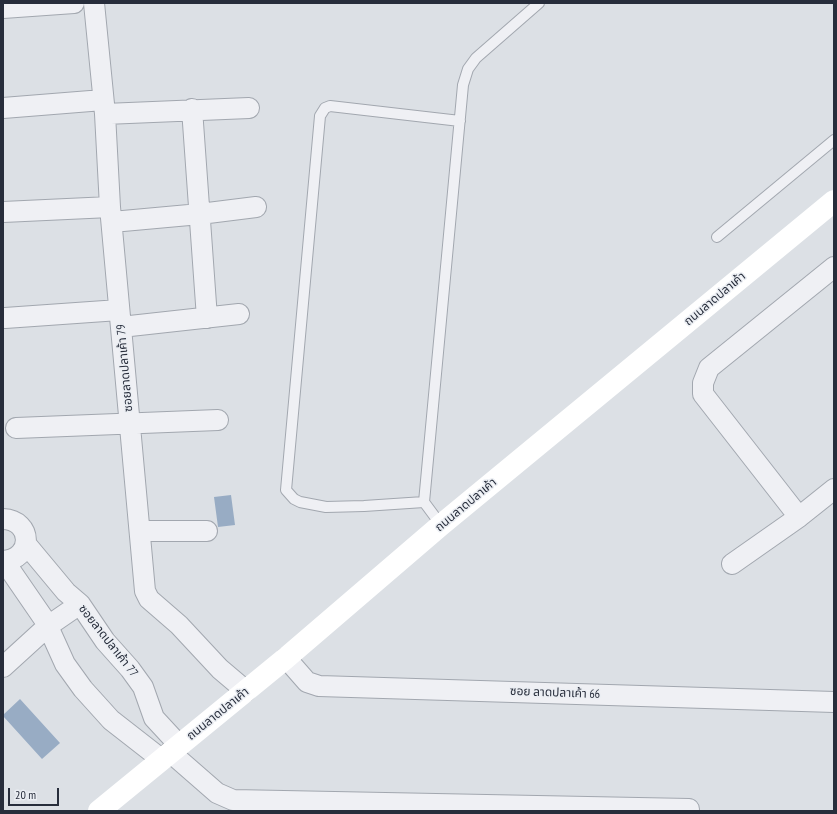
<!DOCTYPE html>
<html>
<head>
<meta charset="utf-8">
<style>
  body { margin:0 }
  #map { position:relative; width:837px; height:814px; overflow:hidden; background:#dce0e5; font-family:"PT Sans Narrow",sans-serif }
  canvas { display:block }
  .frame { position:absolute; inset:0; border:4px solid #272d3b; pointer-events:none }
  .scale { position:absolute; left:8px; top:788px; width:51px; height:18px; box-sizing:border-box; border:2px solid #272d3b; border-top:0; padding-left:5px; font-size:12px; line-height:14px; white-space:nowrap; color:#272d3b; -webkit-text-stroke:3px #ebeef3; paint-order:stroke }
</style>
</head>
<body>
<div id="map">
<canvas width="837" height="814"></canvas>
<div class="frame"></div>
<div class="scale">20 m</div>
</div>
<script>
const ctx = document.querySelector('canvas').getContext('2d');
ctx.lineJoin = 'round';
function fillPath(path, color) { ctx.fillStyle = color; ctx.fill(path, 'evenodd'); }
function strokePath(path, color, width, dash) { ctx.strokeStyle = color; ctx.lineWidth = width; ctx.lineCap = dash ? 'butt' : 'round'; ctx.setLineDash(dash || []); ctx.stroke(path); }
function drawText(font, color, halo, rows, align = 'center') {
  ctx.font = font + ' "PT Sans Narrow","Noto Sans Thai",sans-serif'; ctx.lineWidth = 3; ctx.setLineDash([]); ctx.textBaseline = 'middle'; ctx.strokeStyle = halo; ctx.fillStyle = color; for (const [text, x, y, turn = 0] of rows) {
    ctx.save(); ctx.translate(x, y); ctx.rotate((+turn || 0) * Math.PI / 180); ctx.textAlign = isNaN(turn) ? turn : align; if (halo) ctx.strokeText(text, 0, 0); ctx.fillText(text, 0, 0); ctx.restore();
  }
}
const water = new Path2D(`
  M231,495l4,30 -17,2 -4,-30z
  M20,699l40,44 -18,16 -39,-43v-1z`);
const service = new Path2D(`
  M717,237l117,-97
  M424,502l-60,4 -38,1 -26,-5 -6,-3 -8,-9 34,-374 5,-8 5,-2 130,15
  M441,525l-17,-23 39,-417 5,-16 8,-11 63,-55`);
const minor = new Path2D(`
  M94,3l11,111 5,93 35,384 4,8 30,26 41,44 26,22
  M3,8l71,-5
  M3,108l100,-8
  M192,109l15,209
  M105,114l144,-6
  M3,212l107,-5
  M112,222l88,-8 56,-7
  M5,318l114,-8
  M121,327l118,-13
  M16,428l202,-8
  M799,517l-96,-123v-11l6,-15 125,-101
  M3,519c30,1 31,40 0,42
  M140,531h67
  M26,544l40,48 14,12 25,37 25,28 13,18 11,31 25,27
  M4,561l42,61 19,42 18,25 28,31 50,39
  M732,564l67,-47 35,-28
  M286,658l21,24 12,4 515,16
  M3,667l45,-41 32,-22
  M170,752l47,41 16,7 456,9`);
const secondary = new Path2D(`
  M99,811l187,-153 155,-133 393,-324`);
const streetNames = [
  ["ถนนลาดปลาเค้า",715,299,-40],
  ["ซอยลาดปลาเค้า 79",125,368,-95],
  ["ถนนลาดปลาเค้า",466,505,-40],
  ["ซอยลาดปลาเค้า 77",108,641,52],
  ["ซอย ลาดปลาเค้า 66",555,693,2],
  ["ถนนลาดปลาเค้า",218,714,-39]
];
fillPath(water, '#98acc4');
strokePath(service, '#a2a7af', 12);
strokePath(minor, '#a2a7af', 22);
strokePath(service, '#eff0f4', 10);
strokePath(minor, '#eff0f4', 20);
strokePath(secondary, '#fff', 22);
drawText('12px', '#272d3b', '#ebeef3', streetNames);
</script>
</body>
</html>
